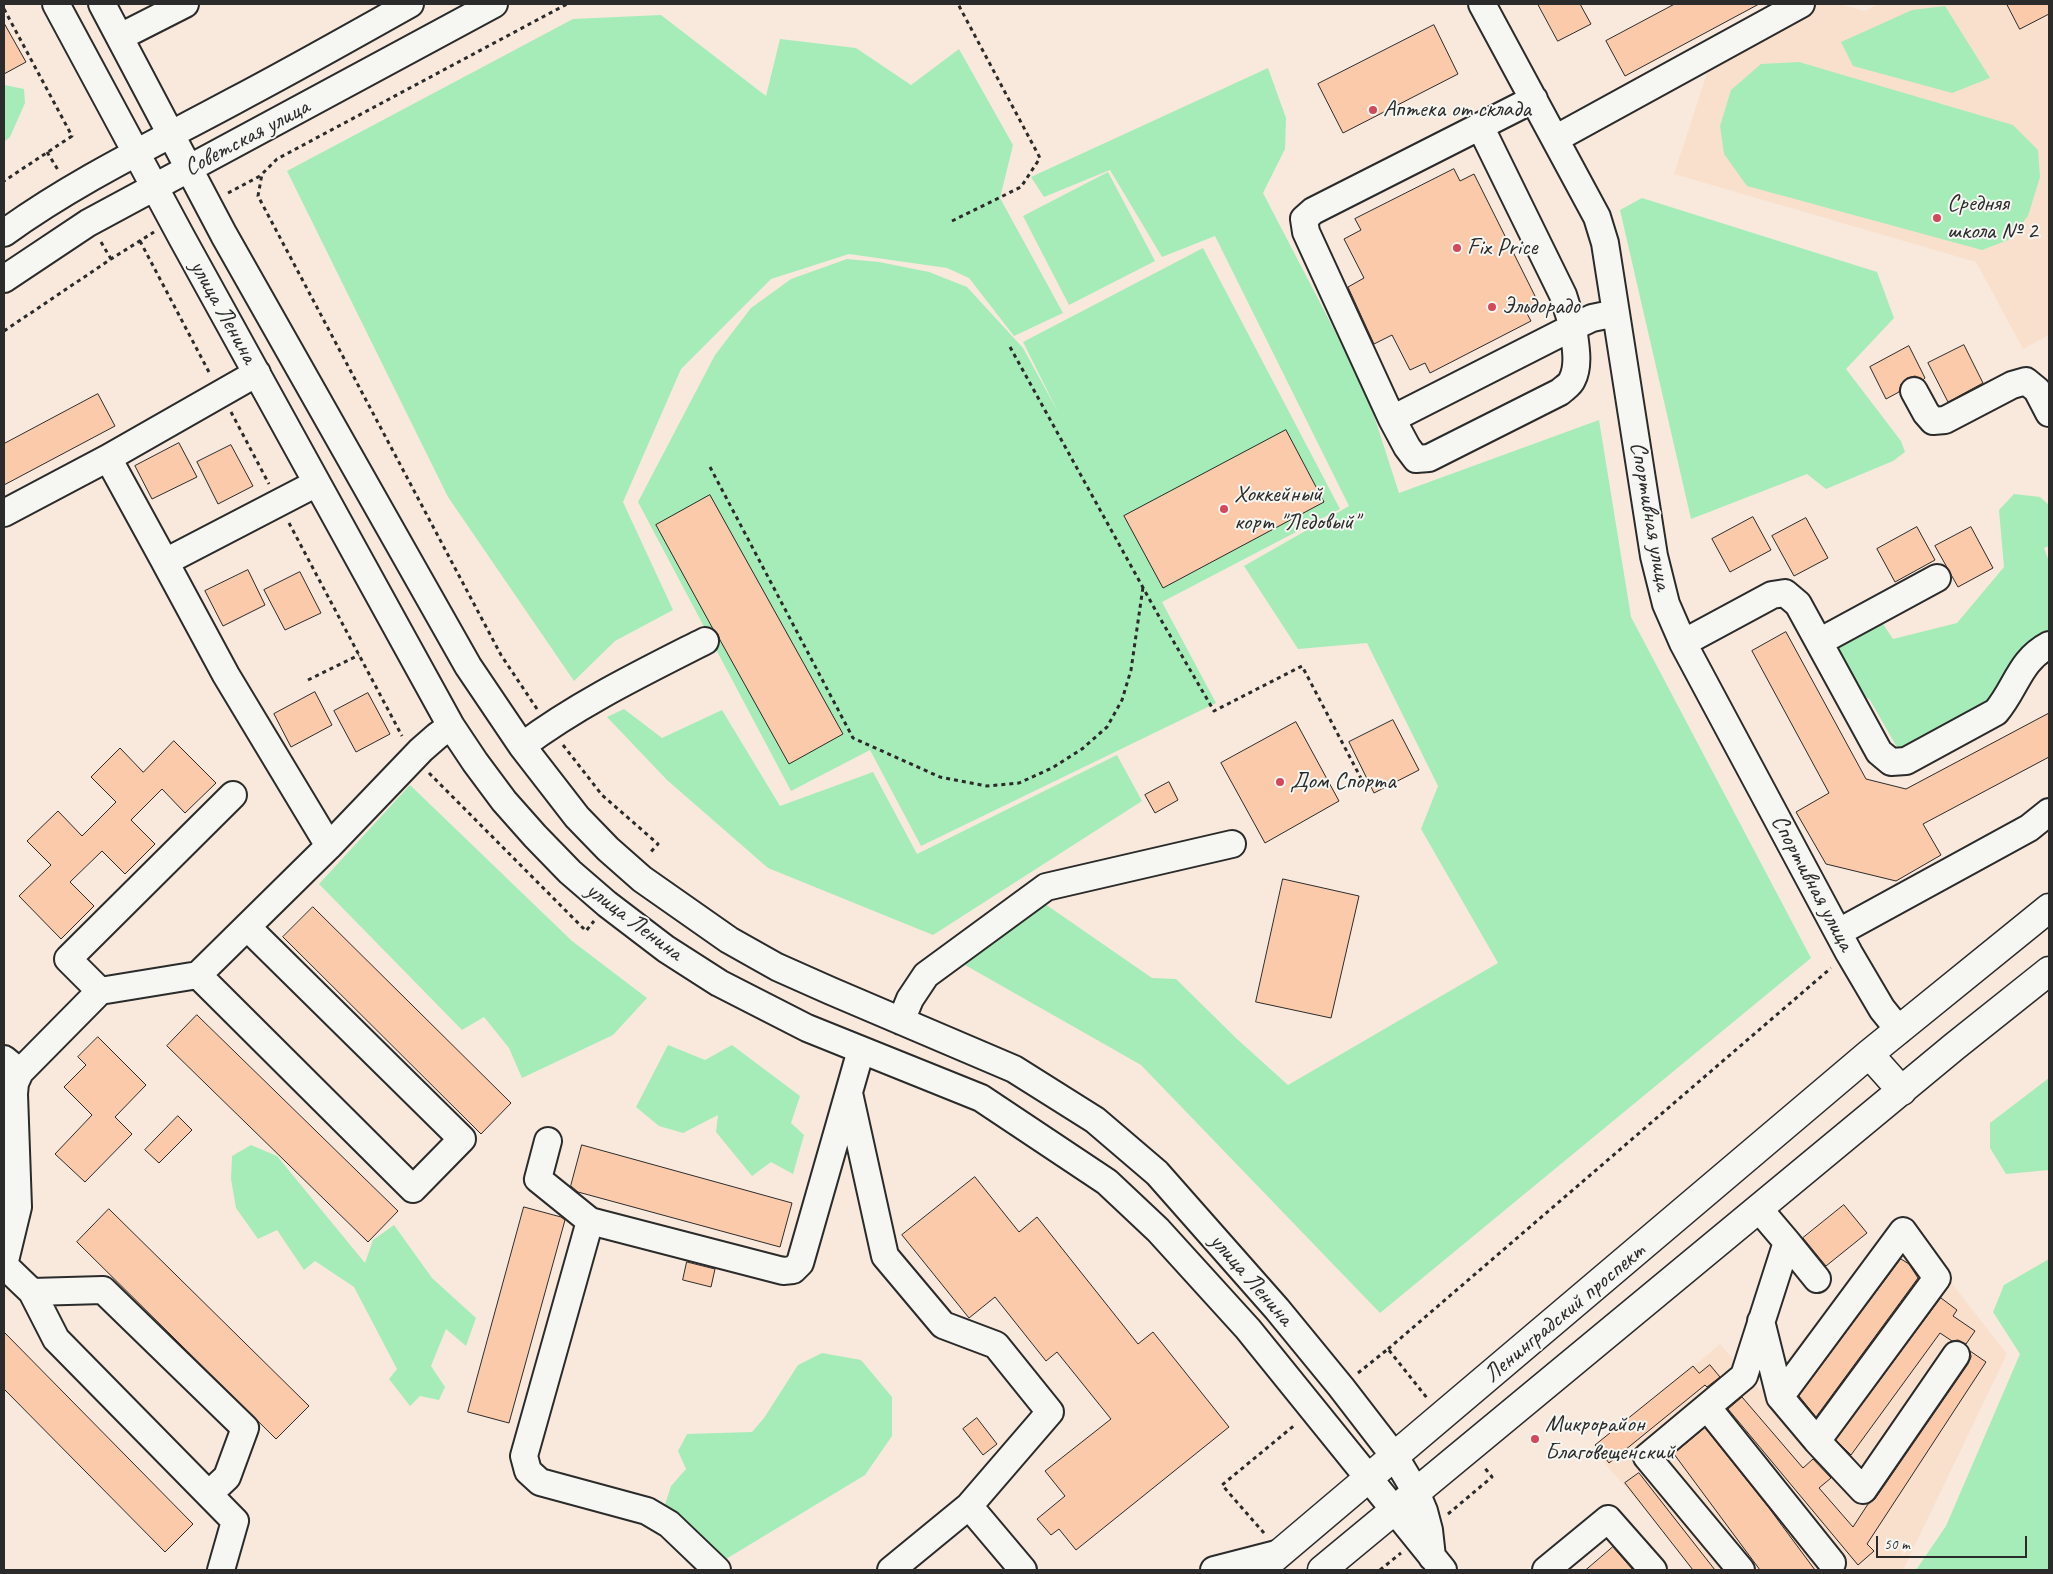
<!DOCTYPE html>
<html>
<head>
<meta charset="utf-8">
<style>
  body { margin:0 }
  #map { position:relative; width:2053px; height:1574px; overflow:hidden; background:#f8e9dc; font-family:Caveat,sans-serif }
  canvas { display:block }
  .frame { position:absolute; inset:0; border:5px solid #2b2b2b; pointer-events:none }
  .scale { position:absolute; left:1876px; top:1536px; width:151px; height:22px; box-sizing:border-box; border:2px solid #2b2b2b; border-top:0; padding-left:6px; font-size:15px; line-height:18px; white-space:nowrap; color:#2b2b2b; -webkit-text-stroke:4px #f6f6f2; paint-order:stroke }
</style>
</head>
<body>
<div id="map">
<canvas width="2053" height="1574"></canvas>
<div class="frame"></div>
<div class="scale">50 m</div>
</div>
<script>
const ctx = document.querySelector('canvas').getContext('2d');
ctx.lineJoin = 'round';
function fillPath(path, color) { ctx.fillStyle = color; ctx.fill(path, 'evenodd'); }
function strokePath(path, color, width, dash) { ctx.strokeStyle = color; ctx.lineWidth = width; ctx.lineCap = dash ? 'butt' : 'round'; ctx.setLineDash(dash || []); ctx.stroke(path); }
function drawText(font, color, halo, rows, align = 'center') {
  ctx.font = font + ' Caveat,sans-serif'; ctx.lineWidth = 4; ctx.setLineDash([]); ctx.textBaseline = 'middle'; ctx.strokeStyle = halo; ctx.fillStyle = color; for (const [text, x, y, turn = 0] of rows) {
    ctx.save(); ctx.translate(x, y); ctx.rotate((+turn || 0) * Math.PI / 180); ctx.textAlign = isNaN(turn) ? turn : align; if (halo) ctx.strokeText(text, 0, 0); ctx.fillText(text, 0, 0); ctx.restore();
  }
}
const built = new Path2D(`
  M1818,4h21l26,7 13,-7h171v331l-26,14 -47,-87 -302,-88 36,-110z
  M1903,1221l104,133 -104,216h-205l-104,-119 126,-107 40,46z`);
const green = new Path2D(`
  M1945,6l45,72 -38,15 -99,-27 -12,-24 71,-32z
  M661,15l105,81 14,-57 76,9 55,37 48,-36 54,96 -13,53 63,115 -49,23 -45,-58 -22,-10 -98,-14 -78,25 -90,90 -58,133 50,108 -58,31 -41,40 -126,-184 -161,-326 286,-152z
  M1799,62l214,63 25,25 2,27 -12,39 -20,24 -26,10 -235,-64 -23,-32 -4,-28 11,-36 30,-26z
  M1268,68l18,50 -1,31 -22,44 103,198 33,102 200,-73 32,197 180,341 -431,355 -239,-248 -176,-100 80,-61 107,74 24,1 61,60 51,46 210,-122 -77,-134 17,-43 -71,-143 -69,6 -54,-83 105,-60 -134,-270 -53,21 -52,-87 -66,27 -13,-20z
  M4,85l20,4 1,14 -15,34 -6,5z
  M1108,172l47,89 -86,44 -46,-89z
  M1642,198l235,74 17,46 -48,51 55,72 4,11 -12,9 -67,28 -19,-15 -116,45 -71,-309z
  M1203,248l137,261 -178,93 54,101 -295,143 -51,-96 -79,41 -153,-289 77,-147 36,-47 40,-29 56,-20 32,3 50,10 38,15 56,61 35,64 -35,-70z
  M2014,494l26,3 9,8v41l-5,2 5,13v77l-57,68 -90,50 -32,-56 -16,-11 -23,-42 50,-26 12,18 64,-16 47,-56 -5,-57z
  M624,709l38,29 60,-28 58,96 93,-34 44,82 200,-99 25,46 -209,134 -165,-67 -101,-88 -60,-63z
  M410,785l162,156 75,57 -34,37 -91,43 -13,-30 -25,-31 -22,13 -143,-146z
  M668,1045l37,15 27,-15 68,51 -9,27 13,12 -11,39 -22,-12 -19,14 -36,-44 2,-17 -35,18 -24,-7 -23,-19z
  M2049,1078v92l-43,4 -16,-26v-25z
  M251,1145l26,11 88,107 8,-23 21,-15 38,53 44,40 -10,28 -20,-17 -15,37 14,21 -6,13 -19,-4 -10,10 -21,-27 8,-10 -43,-82 -39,-26 -11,9 -27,-40 -19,9 -22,-31 -5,-29 1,-23z
  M2049,1259v311h-133l30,-44 74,-172 -27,-42 11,-27z
  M822,1353l39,7 31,37v39l-27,39 -139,84 -33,-32 -29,-19 7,-22 15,-17 -8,-18 9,-17 65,-2 12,-14 34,-53z`);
const building = new Path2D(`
  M1538,4h42l11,20 -33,17z
  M1675,4h84l-134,72 -19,-35z
  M2007,4h42v10l-29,15z
  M4,23l22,39 -22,12z
  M1434,25l24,49 -115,59 -25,-49z
  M1454,169l6,12 14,-7 64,128 -14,6 7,13 -101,52 -5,-10 -15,7 -18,-35 -18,9 -26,-57 16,-9 -20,-39 17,-9 -6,-11z
  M1964,345l19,38 -35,19 -20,-39z
  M1909,346l16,32 -2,2 -8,-4 -8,2 -6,6 -2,8 -13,7 -16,-32z
  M98,394l17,32 -111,59v-41z
  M1286,430l38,72 -161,86 -39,-72z
  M179,443l18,34 -45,22 -17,-33z
  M231,445l22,41 -35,18 -21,-42z
  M710,495l133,239 -54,30 -69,-124 -2,-6 -5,-5 -57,-104z
  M1753,517l18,33 -41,22 -18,-33z
  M1806,518l22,40 -34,18 -22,-40z
  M1917,527l18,33 -40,22 -18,-33z
  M1971,527l22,41 -35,19 -23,-41z
  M248,570l17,35 -42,21 -18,-35z
  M300,572l21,41 -36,17 -21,-40z
  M1786,632l80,147 40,10 143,-76v44l-126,67 18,31 -45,26 -70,-17 -30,-52 33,-19 -77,-142z
  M315,692l17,33 -41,22 -17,-33z
  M368,693l22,41 -34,18 -22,-41z
  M1393,720l26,50 -45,23 -25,-51z
  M1296,722l43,79 -74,42 -44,-80z
  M174,741l42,42 -31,30 -23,-24 -31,31 24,24 -30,30 -23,-23 -32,31 24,24 -33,33 -42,-43 32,-31 -24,-24 31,-30 24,25 34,-34 -25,-25 29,-29 23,24z
  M1169,782l9,18 -23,13 -10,-18z
  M1283,879l76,17 -28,122 -75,-16z
  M313,907l198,196 -30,31 -198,-197z
  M197,1015l201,196 -30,31 -201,-196z
  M98,1037l48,48 -31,32 17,17 -47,48 -30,-28 37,-39 -28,-28 22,-22 -8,-8z
  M178,1116l14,14 -33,33 -14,-13z
  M582,1145l210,58 -12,44 -202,-55 -7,-6z
  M975,1177l44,55 18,-15 101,127 15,-12 76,95 -153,123 -17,-21 -8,6 -14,-16 28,-23 -20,-25 66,-52 -54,-67 -11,9 -51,-64 -26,21 -67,-83z
  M1844,1205l23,28 -41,33 -23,-28z
  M524,1207l37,10 4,3 -56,203 -41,-11z
  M109,1209l200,197 -33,33 -199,-197z
  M1901,1259l8,5 9,14 -102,139 -17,-21z
  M687,1262l28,7 -4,18 -28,-7z
  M1941,1298l16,12 -4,6 22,15 -9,13 -8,-4 -6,1 -12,-8 -89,122 -15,-15z
  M4,1332l189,192 -28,28 -161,-163z
  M1970,1351l16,11 -119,182 7,7 -16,14 -130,-156 14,-12 61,71 10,-9 18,19 -12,10 34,39 15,-23 7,-5 93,-135 3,-7z
  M1710,1365l10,12 -13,10 -2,-2 -96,78 -14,-18 98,-79 6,7z
  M977,1418l20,26 -14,11 -20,-26z
  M1705,1428l64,80 46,62h-55l-86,-116z
  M1639,1473l76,97h-22l-68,-87z
  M1613,1547l20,23h-47z`);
const path = new Path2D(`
  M4,9l68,127 -68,45
  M47,152l11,18
  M228,193l34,-18
  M952,221l69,-34 19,-29 -82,-154
  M140,241l70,133
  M101,242l10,17
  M4,331l107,-72 43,-27
  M1010,347l147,266 57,98 88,-45 62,118
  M231,412l38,72
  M710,467l143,271 87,39 47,9 32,-3 33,-15 30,-19 25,-22 15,-27 9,-30 12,-83
  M289,523l113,213
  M308,680l51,-25
  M537,709l-36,-54 -243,-459 4,-22 15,-15 290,-155
  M563,745l39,50 56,49 -9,10
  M429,773l157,158 8,-10
  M1388,1349l443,-381
  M1358,1373l30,-24 39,49
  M1448,1514l44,-37 -8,-10
  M1264,1533l-42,-48 74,-61
  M1380,1570l21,-17`);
const minor = new Path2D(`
  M56,4l126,234 269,488 24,36 29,39 31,35 35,36 37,32 59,45 53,34 88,45 174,70 126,84 51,48 90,99 195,241
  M102,4l122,231 244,431 54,80 55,71 31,32 34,30 87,61 48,27 54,24 183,78 81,51 62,53 120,136 64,78 54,70 21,35 8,19 5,19 3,27
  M1482,4l115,213 8,26 49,313 12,48 17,39 166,310 33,56 17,21
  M120,37l65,-33
  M1534,99l-221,112 -9,8 2,13 86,187 15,28 9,12 13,-1 131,-66c4,-4 10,-7 12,-12 8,-15 3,-37 1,-53l19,-9 24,-5
  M1555,139l246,-135
  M4,233c72,-52 152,-90 230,-132 59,-31 117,-64 176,-97
  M4,279l84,-56 406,-219
  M1914,391l12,22 7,8 12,-1 67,-35 14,-4 11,9 12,23
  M1392,419l181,-92 -10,-32 -83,-169
  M108,458l149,-85
  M4,513l104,-55 57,104 152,-79
  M165,562l61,113 103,171
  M1819,642l118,-64
  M1683,643l89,-48 13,-2 13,11 81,148 12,10 15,-1 90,-49c21,-25 23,-51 53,-67
  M522,746c56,-42 120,-73 183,-105
  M1839,932l190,-104 20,-16
  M198,975l215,214 49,-50 -215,-212
  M100,991l-32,-32 165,-164
  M901,1021l9,-22 16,-24 120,-88 186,-43
  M4,1059l16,13 80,-81 98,-16 131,-129 92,-96 16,-14 14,-10
  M20,1072l-5,11 -1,11 4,113 -14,58 28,27 24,47 179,182 -14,49
  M849,1093l36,163 58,69 53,20 54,67 -81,94 54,64
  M548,1141l-10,38 52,42
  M1787,1242l30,37
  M32,1292l71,-2 142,138 -18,49 -18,17
  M1761,1321l19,76 37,44 46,49 93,-135
  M1780,1397l123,-166 34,47 -120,163
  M1707,1407l125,156
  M717,1570l-48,-46 -22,-13 -107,-29 -12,-11 -4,-15 66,-235 193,50 10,-1 7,-7 61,-213
  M891,1570l78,-64
  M1214,1570l66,-17
  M1546,1570l62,-51 45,51
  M1741,1570l-94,-113 97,-81 43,-134 -28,-33`);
const major = new Path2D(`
  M1869,1054l33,37
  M1260,1570l609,-516 180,-146
  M1322,1570l633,-524 94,-75`);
const markers = [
  [1373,110,5,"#d1495b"],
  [1937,218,5,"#d1495b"],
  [1457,248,5,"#d1495b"],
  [1492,307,5,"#d1495b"],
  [1224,509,5,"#d1495b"],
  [1280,782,5,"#d1495b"],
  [1535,1439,5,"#d1495b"]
];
const poiNames = [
  ["Аптека от склада",1383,110],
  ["Средняя",1947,204],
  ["школа № 2",1947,232],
  ["Fix Price",1467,248],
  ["Эльдорадо",1502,307],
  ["Хоккейный",1234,495],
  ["корт \"Ледовый\"",1234,523],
  ["Дом Спорта",1290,782],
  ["Микрорайон",1545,1425],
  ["Благовещенский",1545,1453]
];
const streetNames = [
  ["Советская улица",247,138,-28],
  ["улица Ленина",223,312,61],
  ["Спортивная улица",1650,516,80],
  ["Спортивная улица",1812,883,62],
  ["улица Ленина",634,922,37],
  ["улица Ленина",1251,1280,49],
  ["Ленинградский проспект",1565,1313,-40]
];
fillPath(built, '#f9e0cd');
fillPath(green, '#a6ecb8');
fillPath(building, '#fbcaaa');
strokePath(building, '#2b2b2b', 1);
strokePath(minor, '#2b2b2b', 30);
strokePath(major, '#2b2b2b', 31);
strokePath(path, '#2b2b2b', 3, [4, 4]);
strokePath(minor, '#f6f6f2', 26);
strokePath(major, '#f6f6f2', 28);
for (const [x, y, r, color] of markers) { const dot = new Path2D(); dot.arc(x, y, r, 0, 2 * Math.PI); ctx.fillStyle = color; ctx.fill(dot); strokePath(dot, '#f6f6f2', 2); }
drawText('24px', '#2b2b2b', '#f6f6f2', poiNames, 'left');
drawText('24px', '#2b2b2b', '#f6f6f2', streetNames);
</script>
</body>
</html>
